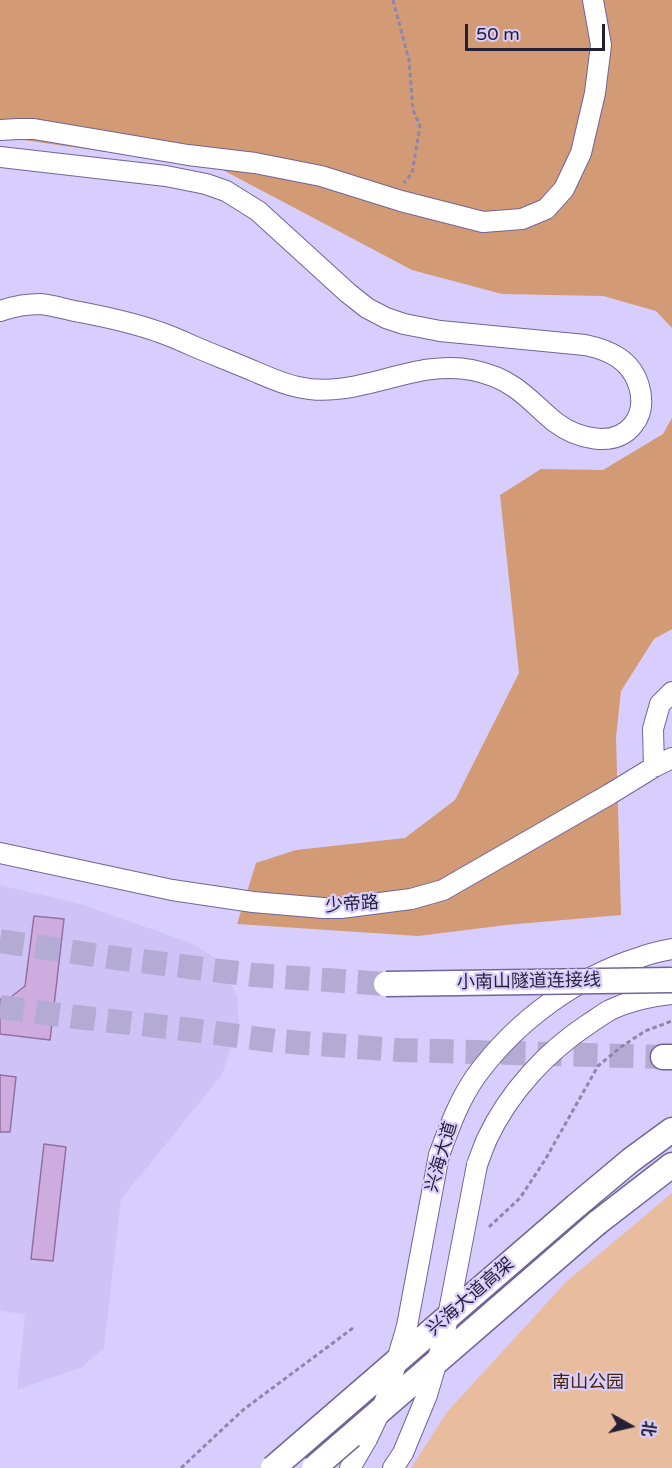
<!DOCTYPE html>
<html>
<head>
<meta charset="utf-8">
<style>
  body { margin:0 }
  #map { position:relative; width:672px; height:1468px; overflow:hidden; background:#d8cefd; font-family:"Varela Round","Noto Sans SC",sans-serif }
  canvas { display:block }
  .north { position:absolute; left:600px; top:1396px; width:60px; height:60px; -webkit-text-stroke:4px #d8cefd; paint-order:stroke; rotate:98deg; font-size:16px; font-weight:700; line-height:24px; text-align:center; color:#241f34 }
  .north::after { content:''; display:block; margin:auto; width:21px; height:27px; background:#241f34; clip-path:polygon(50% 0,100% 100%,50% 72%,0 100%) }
  .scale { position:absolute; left:465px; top:24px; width:140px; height:27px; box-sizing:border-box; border:3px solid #241f34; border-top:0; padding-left:8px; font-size:18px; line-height:21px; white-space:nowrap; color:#241f34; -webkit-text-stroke:4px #d8cefd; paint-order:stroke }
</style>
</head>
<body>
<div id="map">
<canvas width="672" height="1468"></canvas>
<div class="north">北</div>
<div class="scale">50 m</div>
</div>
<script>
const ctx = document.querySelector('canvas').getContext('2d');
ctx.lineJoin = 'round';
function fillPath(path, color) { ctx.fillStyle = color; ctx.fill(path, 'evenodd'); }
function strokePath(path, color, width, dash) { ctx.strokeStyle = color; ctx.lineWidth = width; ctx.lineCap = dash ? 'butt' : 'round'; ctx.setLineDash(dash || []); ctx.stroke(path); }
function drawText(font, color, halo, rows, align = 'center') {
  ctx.font = font + ' "Varela Round","Noto Sans SC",sans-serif'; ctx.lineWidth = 4.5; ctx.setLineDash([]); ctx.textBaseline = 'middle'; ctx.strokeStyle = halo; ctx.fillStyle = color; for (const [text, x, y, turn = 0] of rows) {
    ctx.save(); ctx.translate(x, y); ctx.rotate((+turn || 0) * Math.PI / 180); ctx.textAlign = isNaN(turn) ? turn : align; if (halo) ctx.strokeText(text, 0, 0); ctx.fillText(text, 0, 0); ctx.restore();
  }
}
const built = new Path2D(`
  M0,885l80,19 111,39 29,18 17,35 2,26 -17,53 -101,124 -17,149 -22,19 -65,23 8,-75 -25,-5z`);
const green = new Path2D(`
  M672,1193v275h-261l36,-56 119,-130z`);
const forest = new Path2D(`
  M0,0h672v328l-16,-17 -53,-15 -101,-2 -90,-24 -193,-102 -210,-30 -9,-3z
  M672,418v211l-18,10 -33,52 -5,46 5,178 -115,10 -88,11 -181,-12 19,-61 40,-13 109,-12 50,-38 64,-127 -19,-178 41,-26 62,1 60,-36z`);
const building = new Path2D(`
  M34,916l30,3 -14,121 -50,-6v-35l7,1 18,-14z
  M0,1075l16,2 -6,55h-10z
  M44,1144l22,3 -13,114 -22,-2z`);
const majorTunnel = new Path2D(`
  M0,941l108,16 146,18 132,9
  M0,1007l76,10 108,12 93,12 122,9 264,7`);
const path = new Path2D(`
  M393,0l16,60 4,50 7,16 -8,47 -8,10
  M489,1227l31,-29 25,-38 53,-94 23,-19 24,-16 27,-10
  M181,1468l62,-58 110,-82`);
const minor = new Path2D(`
  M0,130l18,-1h16l154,26 67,8 66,13 80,25 82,21 39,-3 24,-10 18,-20 17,-36 14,-60 6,-48 -8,-45
  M0,157l166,19 40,8 20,7 32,20 90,82 19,15 19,10 18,6 36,7 145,14c25,5 46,15 54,41 4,14 3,28 -6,39 -19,24 -57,13 -78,-3 -14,-11 -26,-25 -41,-35 -13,-9 -27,-14 -42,-17 -59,-12 -115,31 -174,17 -15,-3 -28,-9 -42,-15 -21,-9 -42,-17 -63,-26 -11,-5 -22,-10 -34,-14 -25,-9 -53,-15 -79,-20 -13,-2 -27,-7 -40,-8 -13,0 -28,3 -40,7
  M654,767l-1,-38 7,-25 12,-12
  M0,853l172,37 81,12 70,6h18l70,-9 32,-9 167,-96 44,-27 18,-9
  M439,1155c10,-27 20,-55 37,-79 40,-55 100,-99 165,-119 10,-4 21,-6 31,-8
  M477,1165c3,-8 6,-17 10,-26 22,-47 60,-88 103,-116 6,-4 13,-9 20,-13 19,-9 41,-14 62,-16
  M350,1468l17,-29
  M393,1468l10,-15`);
const major = new Path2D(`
  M663,1057h9
  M576,1206l55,-46 41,-30
  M597,1223l75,-58`);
const minorBridge = new Path2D(`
  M367,1439l18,-38 22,-75 32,-171
  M403,1453l24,-58 17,-58 33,-172`);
const majorBridge = new Path2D(`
  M386,984l286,-4
  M273,1468l303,-262
  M314,1468l283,-245`);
const streetNames = [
  ["少帝路",352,905,-4],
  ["小南山隧道连接线",529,982,-1],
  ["兴海大道",442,1157,-74],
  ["兴海大道高架",471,1297,-41]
];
const parkNames = [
  ["南山公园",588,1383]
];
fillPath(built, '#cec2f7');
fillPath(green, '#eabc9e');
fillPath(forest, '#d29a75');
fillPath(building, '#cfacdf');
strokePath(building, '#9170a0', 1.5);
strokePath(majorTunnel, '#b4abd5', 24, [24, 12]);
strokePath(minor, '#716498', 22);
strokePath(major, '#716498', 27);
strokePath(path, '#8e86ab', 3, [4.5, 3]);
strokePath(minor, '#fff', 20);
strokePath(major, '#fff', 24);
strokePath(minorBridge, '#716498', 22, []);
strokePath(majorBridge, '#716498', 27, []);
strokePath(minorBridge, '#fff', 20);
strokePath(majorBridge, '#fff', 24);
drawText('18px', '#241f34', '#d8cefd', streetNames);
drawText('18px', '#472205', '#d8cefd', parkNames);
</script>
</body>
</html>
